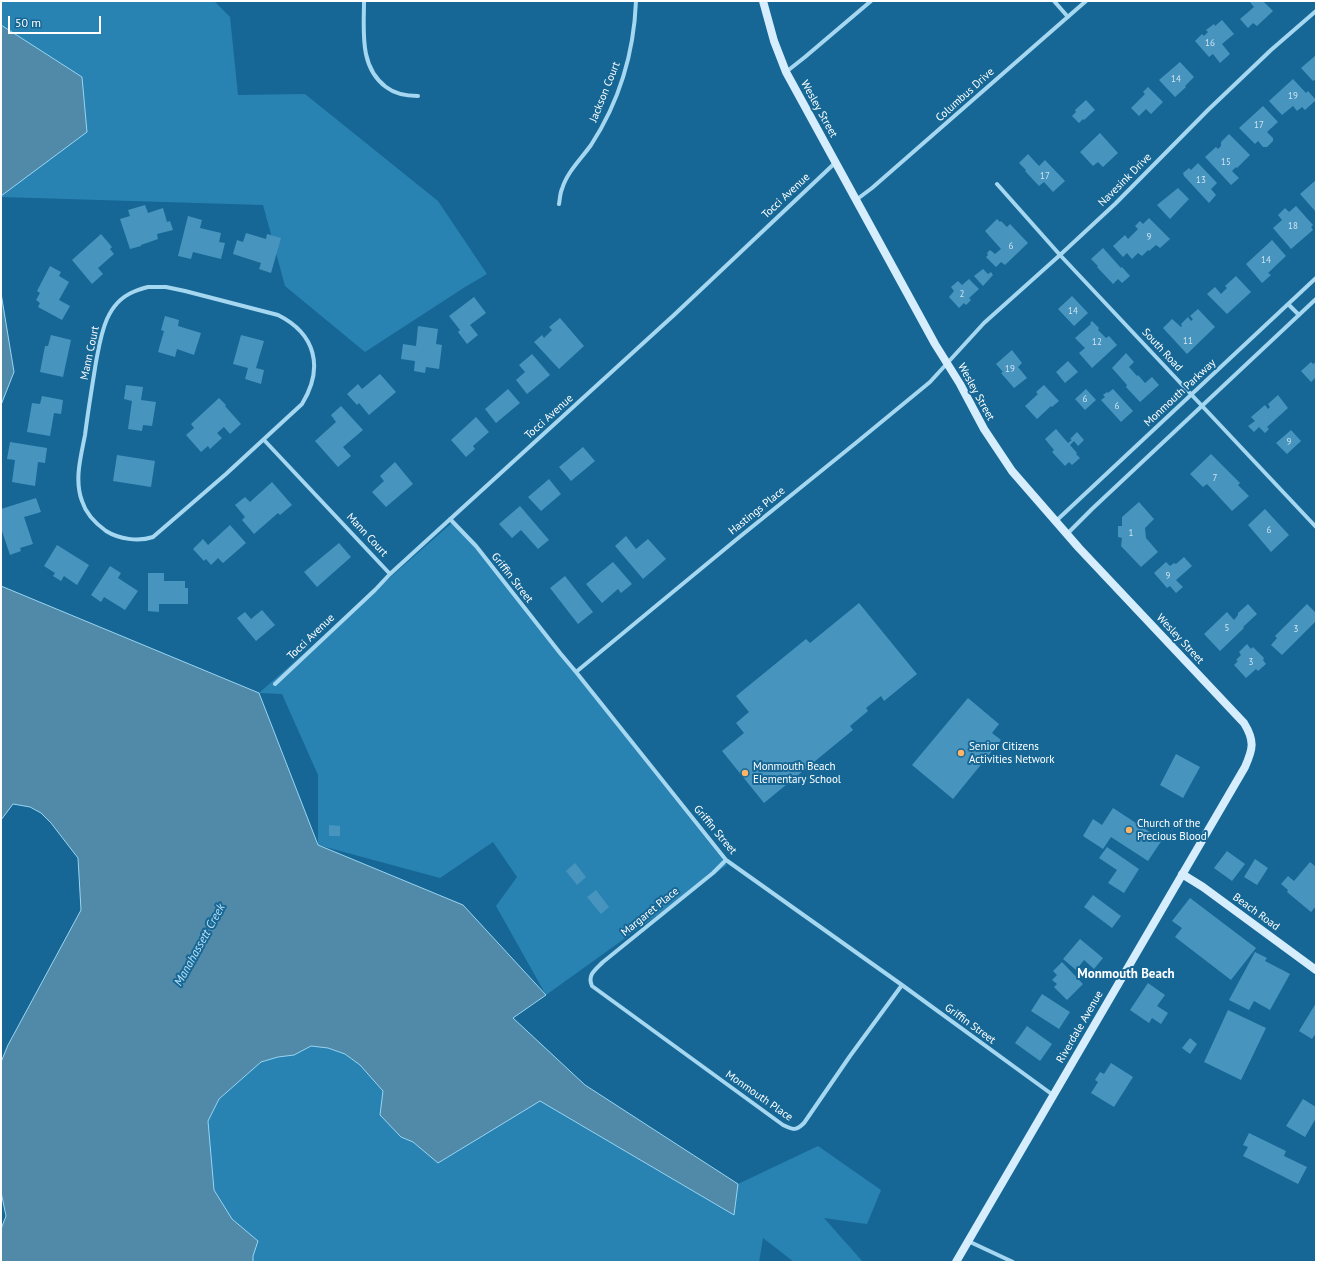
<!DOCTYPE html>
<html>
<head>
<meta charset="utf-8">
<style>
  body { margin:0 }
  #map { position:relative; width:1317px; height:1263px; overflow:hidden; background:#166795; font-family:"PT Sans",sans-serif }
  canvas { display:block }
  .frame { position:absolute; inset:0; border:2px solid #fff; pointer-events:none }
  .scale { position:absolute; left:8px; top:16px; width:93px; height:18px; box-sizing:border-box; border:2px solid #fff; border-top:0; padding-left:5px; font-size:12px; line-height:14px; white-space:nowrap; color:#fff; -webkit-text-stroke:3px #166795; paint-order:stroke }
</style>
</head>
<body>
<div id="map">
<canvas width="1317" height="1263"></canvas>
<div class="frame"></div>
<div class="scale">50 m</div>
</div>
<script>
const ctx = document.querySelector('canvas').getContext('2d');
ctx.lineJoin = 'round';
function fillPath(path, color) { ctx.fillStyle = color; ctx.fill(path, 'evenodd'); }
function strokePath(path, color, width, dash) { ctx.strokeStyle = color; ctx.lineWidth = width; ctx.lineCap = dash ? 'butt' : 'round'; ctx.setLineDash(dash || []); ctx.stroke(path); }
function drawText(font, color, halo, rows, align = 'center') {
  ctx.font = font + ' "PT Sans",sans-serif'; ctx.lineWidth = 4; ctx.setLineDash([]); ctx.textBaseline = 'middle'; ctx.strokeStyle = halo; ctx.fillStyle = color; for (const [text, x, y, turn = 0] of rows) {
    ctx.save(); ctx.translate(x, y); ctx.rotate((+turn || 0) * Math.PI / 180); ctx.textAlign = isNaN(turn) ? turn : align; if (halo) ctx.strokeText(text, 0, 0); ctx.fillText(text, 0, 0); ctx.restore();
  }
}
const green = new Path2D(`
  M1,1h213l16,16 8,78 67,-1 133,107 49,73 -22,13 -100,65 -80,-66 -22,-81 -262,-8v-1l81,-119 -81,-52z
  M454,521l273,344 -181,130 -50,-89 21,-29 -24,-35 -53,36 -122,-33v-70l-36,-81 -23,-1z
  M311,1046l17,2 17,6 15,11 23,26 18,46 12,5 25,20 102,-61 194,114 4,-31 80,-38 63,44 -14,34 -43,-6 39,44h-69l-31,-24 -4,24h-506v-6l5,-15 -26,-22 -18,-29 -6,-69 11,-22 42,-37 17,-5 16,-2z`);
const water = new Path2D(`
  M1,25l81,52 5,55 -86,64z
  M1,293l13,79 -13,33z
  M1,586l258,107 59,152 145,60 83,90 -33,23 72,67 153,99 -4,31 -194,-114 -102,62 -25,-21 -12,-5 -21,-22 3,-24 -23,-26 -15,-11 -17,-6 -17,-2 -17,9 -16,2 -17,5 -42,37 -11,22 6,69 18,29 26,22 -5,15v6h-252v-33l5,-13 -5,-24v-130l7,-17 73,-135 -3,-52 -27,-35 -10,-10 -11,-6 -17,-3 -12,16z`);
const building = new Path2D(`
  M1249,1h14l10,10 -16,15 -4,-3 -5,5 -8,-9 14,-12z
  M1222,20l12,14 -12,10 8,10 -10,9 -7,-9 -4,3 -14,-16 7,-7 2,2 4,-4 -2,-2 8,-6 1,2z
  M1316,55v24l-3,2 -12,-13z
  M1180,62l14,15 -9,9 1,1 -11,10 -16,-17z
  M1293,79l13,14 2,-2 8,9 -11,10 -3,-3 -5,4 -4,-5 -11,9 -13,-14z
  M1148,87l15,15 -12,12 -5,-5 -7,7 -8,-8 14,-14 -2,-2z
  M1086,100l9,10 -11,10 -1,-1 -4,4 -7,-7 4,-4 -1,-2z
  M1263,106l15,16 -11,10 6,6v3l-6,6h-4l-5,-6 -3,3 -16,-16z
  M1100,133l18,20 -15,14 -5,-5 -5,4 -13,-14z
  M1229,134l21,21 -13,13 -1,-1 -4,4 7,7 -8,7 -26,-28 11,-10 2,2 3,-3v-4z
  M1028,154l11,12 6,-6 20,21 -12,11 -9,-10 -5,4 -14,-15 1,-1 -7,-7z
  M1198,163l19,20 -6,6 5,6 -7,8 -25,-27 -1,-3 6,-5 2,2z
  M1316,180v32l-16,-18z
  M1178,188l11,11 -19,20 -13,-14z
  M145,205l3,8 15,-5 4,14 3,-1 3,9 -16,4 1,5 -17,6v1l-11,3 -10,-30 10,-3 -2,-6z
  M1296,206l17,19 -2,2 2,3 -22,19 -18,-21 9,-8 -4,-5 7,-7 4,4z
  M188,216l14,4 -2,8 21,5 -2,9 6,1 -4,16 -28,-7 -2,7 -13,-3z
  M1149,218l21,21 -10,9 -4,-3 -7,6 -1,-1 -6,6 -4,-3 -6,6 -5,-6 -4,4 -10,-11 12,-11 3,4 10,-10 -3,-3 5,-5 3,3z
  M997,219l3,3 1,-1 6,6 3,-3 18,19 -23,22 -4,-3 -5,5 -10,-10 2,-2 -1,-2 3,-3 5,4 6,-5 -16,-18z
  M246,233l20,6 1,-5 14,4 -10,35 -12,-4 2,-6 -28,-9 4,-14 6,2z
  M101,234l11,13 -2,2 4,5 -16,14 5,6 -11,10 -20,-24z
  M1272,240l14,16 -18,17 3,2 -9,8 -16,-19z
  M1103,248l18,20 1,-1 8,9 -8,7 -4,-4 -5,5 -16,-17 1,-1 -7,-7z
  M50,266l11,6 -2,4 10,6 -10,18 11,6 -8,14 -24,-13 2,-4 -4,-3 4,-7 -3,-2z
  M983,269l5,5 3,-2 2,3 -10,11 -9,-10z
  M1236,276l15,16 -24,22 -20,-20 8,-7 6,7 6,-6 -2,-2z
  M969,279l10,10 -10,9 2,2 -5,5 -2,-2 -5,5 -10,-11 5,-6 -3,-4 7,-6 4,4z
  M1072,296l16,17 -14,13 -16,-17z
  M474,297l12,16 -16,12 8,10 -11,9 -9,-12 2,-2 -11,-14z
  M1198,309l17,18 -28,27 -24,-26 9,-9 9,8 1,-1 -1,-2 7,-7 3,4 2,-2 -3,-3z
  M165,316l14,4 -1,6 23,7 -7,22 -17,-6 -2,8 -17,-5 6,-21 -3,-1z
  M560,318l24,28 -25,23 -25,-27 8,-7 2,3 8,-8 -3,-3z
  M1092,321l7,7 -1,2 8,8 3,-2 8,9 -25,23 -13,-15 6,-5 -10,-10 16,-14 -1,-1z
  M418,326l20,3 -2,15 6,1 -3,24 -13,-2 -1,6 -11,-2 1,-10 -14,-2 2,-15 13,2z
  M51,335l20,5 -8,37 -23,-5 5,-26h3z
  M241,335l23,6 -8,27 8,2 -3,14 -16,-5 3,-11 -15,-4z
  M1012,350l10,13 -4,4 9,11 -13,10 -13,-15 2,-1 -7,-8z
  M1126,353l8,9 -5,5 8,9 1,-1 7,8 7,-6 7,8 -19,17 -14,-15 1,-2 -15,-17z
  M532,354l18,21 -23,19 -11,-14 9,-8 -6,-7z
  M1068,361l10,11 -13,11 -9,-11z
  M1311,362l2,2 3,-2v15l-5,5 -10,-11z
  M380,374l16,18 -27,23 -10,-12 -2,2 -10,-11 11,-10 4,5z
  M126,385l17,2 -2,13 15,2 -4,24 -9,-1 -1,6 -14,-2 4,-28 -8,-2z
  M1044,385l15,16 -7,6 -1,-1 -14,13 -12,-13 13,-12 -2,-2z
  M508,389l12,14 -24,20 -11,-14z
  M1086,389l10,11 -11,10 -10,-11z
  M1113,389l20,22 -12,11 -20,-22 4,-3 -2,-2 4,-3 1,1z
  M1278,395l10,13 -21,19 2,2 -4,4 -6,-6 -5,5 -6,-6 7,-5 -4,-4 14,-12 3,4 2,-2 -2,-3z
  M42,396l21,4 -2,14 -7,-1 -4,23 -23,-4 5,-29 8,1z
  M219,398l7,7 -1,1 16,18 -11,10 -6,-7 -7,6 5,5 -12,11 -2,-3 -7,6 -15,-17 8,-7 -3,-4z
  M341,406l22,24 -20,17 8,9 -13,11 -23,-26 21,-19 -5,-7z
  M476,417l13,15 -16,14 2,3 -9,8 -15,-17z
  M1056,429l12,14 4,-3 -2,-1 7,-7 7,8 -6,6 -4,-5 -4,4 7,8 -1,1 4,4 -8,7 -3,-3 -4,4 -13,-14 2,-2 -9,-11z
  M1291,430l10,11 -14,13 -11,-11z
  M10,442l37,6 -2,15 -7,-1 -3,24 -23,-4 3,-22 -8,-1z
  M583,447l12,14 -24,20 -12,-14z
  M1211,454l29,29 -2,2 11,11 -17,15 -25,-27 -4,3 -13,-13z
  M117,455l38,6 -4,26 -38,-6z
  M395,462l18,22 -27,23 -14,-15 12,-11 -4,-5z
  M549,479l12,15 -20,17 -13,-14z
  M272,482l20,23 -12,10 -2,-2 -24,21 -12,-14 3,-3 -10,-12 10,-8 5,5z
  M36,498l5,14 -17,5 9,27 -13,4 1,3 -11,4 -9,-27v-19z
  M1139,502l15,17 -9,9 1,10 12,14 -17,15 -20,-21 1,-8 -4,-1v-11h4v-9z
  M520,506l29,34 -11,9 -17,-19 -9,8 -13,-14z
  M1265,509l24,26 -18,17 -23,-27z
  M230,525l16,18 -23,20 -5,-5 -7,7 -5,-6 -2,2 -11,-12 10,-10 5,6z
  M626,536l10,13 12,-10 18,20 -23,20 -28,-33z
  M339,543l12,14 -34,30 -13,-15z
  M57,545l32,20 -12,20 -13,-9 -3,5 -8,-5 2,-3 -11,-7z
  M1184,557l8,9 -16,14 7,7 -7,6 -6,-7 -3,2 -13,-15 12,-11 4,4 4,-3 2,1z
  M613,562l19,22 -11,9 -3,-4 -16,14 -16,-19z
  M110,566l11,7 -3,5 20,13 -13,19 -21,-13 -3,5 -10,-7z
  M148,573h16v8h21v7h3v16h-29v8l-11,-1z
  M565,576l28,36 -15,12 -28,-36z
  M859,603l58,71 -33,27 -3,-5 -15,12 2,3 -18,15 3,4 -89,73 -42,-52 22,-18 -8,-10 13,-11 -13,-16 70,-57 4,4z
  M1248,604l9,10 -14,13 1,1 -24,23 -16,-17 23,-22 7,8 4,-5v-2z
  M1307,604l9,9v8l-34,34 -11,-10 6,-7 -2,-2z
  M262,610l13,15 -19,16 -19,-23 8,-6 6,7z
  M1247,644l4,5 2,-2 11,11 -1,2 3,4 -8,7 -2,-2 -10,9 -12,-13 4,-4 -2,-1 5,-5 -2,-3z
  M968,698l31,26 -7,9 9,7 -48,59 -41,-34z
  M1176,754l24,13 -17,31 -23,-13z
  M1113,808l49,32 -14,21 -37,-24 -8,12 -20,-13 10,-17 9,6z
  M329,825l11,1v10h-11z
  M1107,847l32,22 -15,24 -16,-10 9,-13 -18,-12z
  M1227,851l18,13 -13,17 -18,-13z
  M1255,859l13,9 -11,17 -13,-8z
  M1310,862l6,5v39l-5,6 -24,-20 1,-2 -7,-6 7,-8 6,5z
  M575,863l11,14 -9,8 -11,-14z
  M596,890l13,17 -8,7 -14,-17z
  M1093,895l28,21 -9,12 -28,-21z
  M1190,898l66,50 -25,32 -56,-43 7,-9 -10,-7z
  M1080,939l23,19 -9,11 -10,-9 -8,10 -13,-11z
  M1255,952l12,6 -2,3 25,13 -20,36 -16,-9 -5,9 -20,-10z
  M1062,962l21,22 -16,16 -13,-13 3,-3 -5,-4 5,-5 -4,-4z
  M1148,983l17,12 -8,11 11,7 -7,11 -9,-6 -3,5 -19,-13z
  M1042,994l28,18 -11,17 -28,-18z
  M1316,1003v30l-4,6 -13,-8z
  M1228,1010l38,18 -25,52 -37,-18z
  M1027,1026l25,18 -12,17 -25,-18z
  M1190,1038l7,6 -7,10 -8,-6z
  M1111,1063l22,14 -19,30 -23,-14 7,-11 -3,-2 5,-8 4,2z
  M1303,1099l13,8v11l-11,19 -19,-11z
  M1249,1133l37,18 -2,5 23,11 -9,17 -55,-28 5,-9 -5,-2z`);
const street = new Path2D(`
  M364,1c0,30 -5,66 22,86 9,7 20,9 32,9
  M1054,1l14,16
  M786,72l19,-15 66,-56
  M997,184l63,71 256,272
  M856,200l16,-12 214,-187
  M559,204c1,-5 1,-11 3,-15 5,-17 19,-30 29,-44 28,-43 43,-93 45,-144
  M148,287h18l19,4 93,24c38,19 46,53 24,89l-76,70 -73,63c-15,5 -34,2 -47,-6 -11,-8 -20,-17 -24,-30 -8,-21 -1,-45 3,-66 3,-24 7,-48 11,-73 5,-26 9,-58 37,-70 5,-2 10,-4 15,-5z
  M1288,304l11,11
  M264,440l126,134
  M450,519l26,27 84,107 16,19 150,188 176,125 151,110
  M1056,521l260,-243
  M1067,534l25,-25 224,-210
  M576,672l161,-133 120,-97 73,-60 54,-59 76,-68 55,-51 93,-94 63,-60 45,-39
  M275,684l100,-94 15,-16 284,-259 162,-153
  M726,860l-13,13 -110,89c-8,8 -16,13 -11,24l191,139c10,5 13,6 21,-2l46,-67 52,-71
  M968,1241l45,21`);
const secondary = new Path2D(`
  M763,1l11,40 12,31 149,272 25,40 24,45 28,42 67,77 165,175c11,18 9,26 1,44l-289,495
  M1182,874l21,13 113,83`);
const markers = [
  [961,753,4,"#ffb466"],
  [745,773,4,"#ffb466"],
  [1129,830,4,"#ffb466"]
];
const numberNames = [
  ["16",1210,43],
  ["14",1176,79],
  ["19",1293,96],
  ["17",1259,125],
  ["15",1226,162],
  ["17",1045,176],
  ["13",1201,180],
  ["18",1293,226],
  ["9",1149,237],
  ["6",1011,246],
  ["14",1266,260],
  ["2",962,294],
  ["14",1073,311],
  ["11",1188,341],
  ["12",1097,342],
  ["19",1010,369],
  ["6",1085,399],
  ["6",1117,406],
  ["9",1289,442],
  ["7",1215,478],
  ["6",1269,530],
  ["1",1131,533],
  ["9",1168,576],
  ["5",1227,628],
  ["3",1296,629],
  ["3",1251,662]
];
const streetNames = [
  ["Jackson Court",605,92,-68],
  ["Columbus Drive",965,95,-42],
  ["Wesley Street",819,109,61],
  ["Navesink Drive",1125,180,-45],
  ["Tocci Avenue",786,196,-43],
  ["South Road",1162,350,47],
  ["Mann Court",90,353,-78],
  ["Wesley Street",976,392,61],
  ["Monmouth Parkway",1180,393,-43],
  ["Tocci Avenue",549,417,-42],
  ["Hastings Place",757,511,-39],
  ["Mann Court",367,535,47],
  ["Griffin Street",512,578,52],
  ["Tocci Avenue",311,637,-44],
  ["Wesley Street",1180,639,47],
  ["Griffin Street",715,830,50],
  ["Margaret Place",650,912,-39],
  ["Beach Road",1256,912,36],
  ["Griffin Street",970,1024,36],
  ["Riverdale Avenue",1080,1027,-60],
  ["Monmouth Place",759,1096,35]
];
const poiNames = [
  ["Senior Citizens",969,747],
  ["Activities Network",969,760],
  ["Monmouth Beach",753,767],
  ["Elementary School",753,780],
  ["Church of the",1137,824],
  ["Precious Blood",1137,837]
];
const waterNames = [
  ["Manahassett Creek",200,945,-61]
];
const quarterNames = [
  ["Monmouth Beach",1126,974]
];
fillPath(green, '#2883b3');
fillPath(water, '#518aa9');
strokePath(water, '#98d5f4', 1);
fillPath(building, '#4795bf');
strokePath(street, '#a6d7f1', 4);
strokePath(secondary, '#d5edfc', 8);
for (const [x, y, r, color] of markers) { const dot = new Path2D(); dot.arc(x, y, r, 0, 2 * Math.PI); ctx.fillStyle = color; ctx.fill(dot); strokePath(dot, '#166795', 1.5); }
drawText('9px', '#d1e4ef', null, numberNames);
drawText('11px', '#fff', '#166795', streetNames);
drawText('11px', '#fff', '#166795', poiNames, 'left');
drawText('italic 12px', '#bae3f9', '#166795', waterNames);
drawText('bold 13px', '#fff', '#166795', quarterNames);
</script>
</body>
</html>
